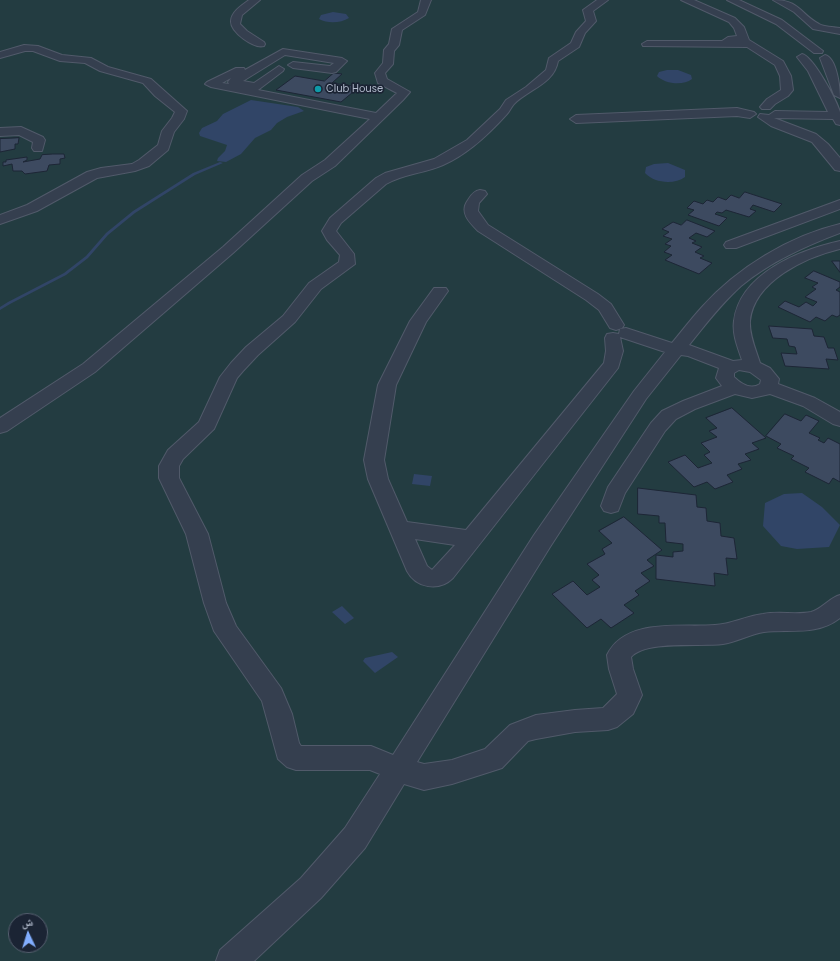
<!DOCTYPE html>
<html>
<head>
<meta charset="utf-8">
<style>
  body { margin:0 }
  #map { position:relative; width:840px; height:961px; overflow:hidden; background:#212d40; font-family:Poppins,"Noto Naskh Arabic",sans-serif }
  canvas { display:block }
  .north { position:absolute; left:8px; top:913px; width:40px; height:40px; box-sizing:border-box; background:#1b2434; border:1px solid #576070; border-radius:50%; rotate:356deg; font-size:11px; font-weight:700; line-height:16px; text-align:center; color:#b1bacb }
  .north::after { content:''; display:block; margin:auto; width:14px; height:18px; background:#82aeff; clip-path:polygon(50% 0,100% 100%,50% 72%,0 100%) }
</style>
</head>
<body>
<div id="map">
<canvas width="840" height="961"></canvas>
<div class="north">ش</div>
</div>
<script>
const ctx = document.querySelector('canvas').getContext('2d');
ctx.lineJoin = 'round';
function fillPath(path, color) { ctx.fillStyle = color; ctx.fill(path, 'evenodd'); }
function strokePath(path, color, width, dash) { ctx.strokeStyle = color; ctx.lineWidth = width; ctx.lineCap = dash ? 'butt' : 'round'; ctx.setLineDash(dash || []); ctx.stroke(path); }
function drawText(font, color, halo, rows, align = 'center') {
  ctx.font = font + ' Poppins,sans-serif'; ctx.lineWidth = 3.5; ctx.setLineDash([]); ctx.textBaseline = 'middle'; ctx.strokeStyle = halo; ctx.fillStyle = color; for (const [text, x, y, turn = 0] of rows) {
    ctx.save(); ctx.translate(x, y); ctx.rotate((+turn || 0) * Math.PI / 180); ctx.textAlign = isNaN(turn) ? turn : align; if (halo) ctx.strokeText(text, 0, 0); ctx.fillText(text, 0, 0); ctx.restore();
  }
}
const green = new Path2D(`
  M0,0h840v961h-840zM16,921h24v24h-24z`);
const water = new Path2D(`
  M333,12l13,2 3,4c-8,5 -21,6 -30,1l2,-4z
  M667,70h11l13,5 1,4c-9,7 -27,5 -35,-3l2,-4z
  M251,100l47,7 6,4 -17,6 -10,6 -6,7 -16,8 -14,16 -15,8 -9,-1 1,-3 7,-7 2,-6 -27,-9 -1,-3 3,-5 15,-7 6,-7z
  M668,163l17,7v7c-11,8 -31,6 -40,-4l1,-6 8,-3z
  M414,474l18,2 -2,10 -18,-2z
  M802,493l20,14 18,18 -11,22 -32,2 -16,-3 -18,-20 2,-23 19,-9z
  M342,606l12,12 -9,6 -13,-12z
  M392,652l6,5 -23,16 -12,-12 2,-3z`);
const stream = new Path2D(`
  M220,162l3,1 -28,12 -60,38 -27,22 -20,23 -22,17 -56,29 -10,6v-3l8,-5 56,-29 22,-17 20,-23 27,-22 60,-38z`);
const building = new Path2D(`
  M334,73l8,1 -10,9 27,4 -18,15 -65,-12 19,-14 29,5z
  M19,138l-1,6h-3v5l-15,3v-13z
  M53,154h11l1,4 -5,1v5l-11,1 -2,6 -22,3 -3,-3h-9l-1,-7 -9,2v-4h3v-2l21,-3v3l-4,2 17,-3 2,-4z
  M745,192l37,12 -8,8 -21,-7 -3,4 6,2 -7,6 -23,-7 -4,3 -5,-1 -2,2 12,4 -8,8 -31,-11 6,-5 -7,-2 7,-7 9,3 4,-4 6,2 5,-5 8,3 5,-5 8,3z
  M687,220l28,11 -8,6 -11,-4 -7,5 7,3 -4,2 10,4 -7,5 9,4 -4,2 12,5 -13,11 -34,-14 7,-5 -8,-3 7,-6 -6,-2 7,-5 -9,-3 6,-4 -7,-3 11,-7 8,3z
  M832,261h8v11z
  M814,271l26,11v5l-4,3 4,2v23l-3,2 -5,-2 -7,6 -9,-4 -6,5 -32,-15 7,-6 14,6 7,-5 7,4 4,-4 -12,-5 11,-8 -4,-2 6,-4 -13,-5z
  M769,326l43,3 2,7 10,1 4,11h6l4,12 -12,-1 3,10 -44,-3 -4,-13 16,1 -2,-7 -6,-1 -2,-7 -14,-1z
  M732,408l34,30 -14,5 7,6 -14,5 6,6 -13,4 4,5 -15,6 6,7 -18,7 -8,-7 -13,5 -26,-25 17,-7 13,13 14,-5 -8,-8 6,-3 -9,-9 16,-6 -8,-6 8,-3 -11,-10z
  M785,414l16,7 5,-6 13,6 -10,12 11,5 -2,2 6,3 4,-5 12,6v38l-7,-4 -4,6 -24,-12 4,-4 -18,-9 3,-3 -17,-8 4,-4 -15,-8z
  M638,488l58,7 1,12 9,1 1,13 13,2 1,13 13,2 3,21 -11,-1 2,17 -14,-2 1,13 -59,-7v-24l17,2v-5l10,-1v-7l-17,-2 -1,-19h-6v-7l-21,-2z
  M624,517l38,33 -15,10 7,6 -13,7 9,8 -15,10 4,4 -15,10 10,8 -23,15 -10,-9 -14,9 -35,-34 21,-13 14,14 13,-8 -8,-7 7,-5 -12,-11 18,-10 -3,-5 10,-6 -13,-12z`);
const minor = new Path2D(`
  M249,0h11l-18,15 -2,9 7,7 17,11 1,2 -1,2c-10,3 -34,-14 -33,-25 0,-9 11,-16 18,-21z
  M421,0h10l-6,15 -23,15 -3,15 -5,6 -1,13 -8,9 2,6 23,13 -7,8 -68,66 -23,15 -79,72 -138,119 -88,59 -7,2v-15l83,-54 140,-117 79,-72 23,-15 45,-41 -159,-32 -6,-3 2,-2 29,-14h8l1,2 38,-21 59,9 5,3 -11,11 -4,1 -39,-5 -5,-3 5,-3 37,4 4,-3 -49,-8 -42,26 11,2 25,-17 5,3 -1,2 -25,19 118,23 21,-20 -19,-10 -3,-10 8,-10 1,-13 5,-6 3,-15 26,-17zM231,78l-3,4 1,2 -7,-1z
  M597,0h11l-15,11 3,10 -11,12 -6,14 -21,14c-4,23 -29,28 -44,43 -3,3 -4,7 -7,10 -18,20 -39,40 -64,51 -18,8 -40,9 -57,19l-45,39 -5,8 18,23 1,10 -34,25 -26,33 -37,33 -15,16 -6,7 -23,51 -31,30 -4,7v12l29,56 18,69 10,23 45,62 11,26 7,29 2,3h70l22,9 141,-220 100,-144 31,-39 -45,-15 3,14 -5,17 -165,210c-14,14 -37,10 -46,-7l-39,-92 -4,-19 14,-75 32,-64 24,-33h12l2,3 -22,31 -30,63 -12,75 4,19 19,43 59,8 138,-167 2,-12 -1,-13 2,-4 6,-1 6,1 1,-5 6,-1 46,15c10,-12 19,-24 30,-36 35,-39 87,-71 138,-83v9c-35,13 -70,29 -99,53 -20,18 -36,39 -52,59l44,16 9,-1c-4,-12 -10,-26 -8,-39 6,-48 66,-71 106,-80v8c-34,8 -86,32 -90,72 -1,14 6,29 10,42l10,5 9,11 -1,5 37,14 25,14v14l-7,-2 -30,-18 -33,-12 -18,4 -17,-4 -40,15 -19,10 -11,12 -40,62 -7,18 -7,2 -7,-2 -3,-5 7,-19 43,-64 11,-12 21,-10 39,-15 -6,-8 3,-10 -31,-12 -7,-1 -35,44 -96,148 -133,215 7,2 28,-4 33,-11 25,-24 26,-10 39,-5 28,-2 14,-14 -8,-25 -2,-14c19,-38 74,-27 108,-30 17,-1 31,-9 48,-11 16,-3 33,1 48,-2 11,-3 18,-14 29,-17v23c-23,18 -49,11 -76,14 -14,2 -27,10 -41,12 -23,3 -77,-4 -92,13l2,12 9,26 -9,19 -16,13 -9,3 -33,2 -39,7 -8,2 -26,27 -50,16 -28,6 -20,-6 -39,64 -44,50 -67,63h-38l4,-11 81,-72 44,-50 35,-54 -10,-4h-74l-9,-3 -9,-8 -16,-58 -48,-70 -10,-28 -18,-69 -27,-56v-12l9,-16 31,-28 21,-45 11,-14 15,-16 37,-31 26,-33 30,-21 1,-7 -13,-15 -5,-9 8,-13 46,-40 9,-5 49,-14 33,-19 33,-31 6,-9 20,-13 20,-17 3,-12 22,-15 5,-11 10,-11 -3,-11zM739,370l11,2 11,8 -1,4c-9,6 -19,0 -26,-7v-4zM415,539l40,6 -23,25 -5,-4z
  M681,0h13l41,18 9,9 5,13 34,21 8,15 2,14 -5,6 -13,8 -5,5h-8l-2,-2 7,-8 14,-9 -1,-14 -5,-11 -28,-18 -104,-1 -1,-2 5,-3h75l6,-4 9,-1 -3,-8 -5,-6z
  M727,0h12l43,20 41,31 -1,2h-8l-38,-29z
  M773,0c27,0 27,14 46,24 5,3 15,3 21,4v6l-27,-5 -19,-17z
  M24,45l14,1 24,9 29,3 17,9 43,12 36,32 -3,8 -10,13 -6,18 -19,16 -14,5 -38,7 -60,33 -37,13v-9l27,-10 60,-33 14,-4 31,-4 7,-4 19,-15 4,-14 10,-13 3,-6 -20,-16 -12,-13 -43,-12 -15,-8 -25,-2 -27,-10h-8l-25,7v-6z
  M802,54c11,2 35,47 38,58 0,3 0,9 0,13l-4,-1 -3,-5 -59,-1 42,16 12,10 12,14v13l-5,-1 -23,-28 -41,-16 -13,-9 2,-3 9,1 6,-4 53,1 -20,-41 -11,-14z
  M825,55c12,3 15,33 15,43l-6,-3 -14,-37z
  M737,108l17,4 2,2 -6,4 -13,-2 -161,7 -6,-4 6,-4z
  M21,127l22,10 2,3 -3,11h-8l-2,-3 1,-6 -14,-7 -19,1v-8z
  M480,190l5,1 2,3 -8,9 -1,8 10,14 110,69 13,10 13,21 -2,3 -6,2 -6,-2 -11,-18 -13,-10 -108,-69c-9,-9 -19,-19 -10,-31 3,-5 6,-9 12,-10z
  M840,200v9l-104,39h-10l-2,-3 2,-3z`);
const markers = [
  [318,89,4,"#0f9aa8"]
];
const farPoinames = [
  ["Club House",326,89]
];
fillPath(green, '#233c41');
fillPath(water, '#314567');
fillPath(stream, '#314567');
fillPath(building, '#3d4a60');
strokePath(building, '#1d2636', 1);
strokePath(minor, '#515a6a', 2);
fillPath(minor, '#353f4f');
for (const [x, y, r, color] of markers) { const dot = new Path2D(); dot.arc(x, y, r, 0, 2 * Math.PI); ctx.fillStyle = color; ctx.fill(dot); strokePath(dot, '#1b2434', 1.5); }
drawText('10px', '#b1bacb', '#1b2434', farPoinames, 'left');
</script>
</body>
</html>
